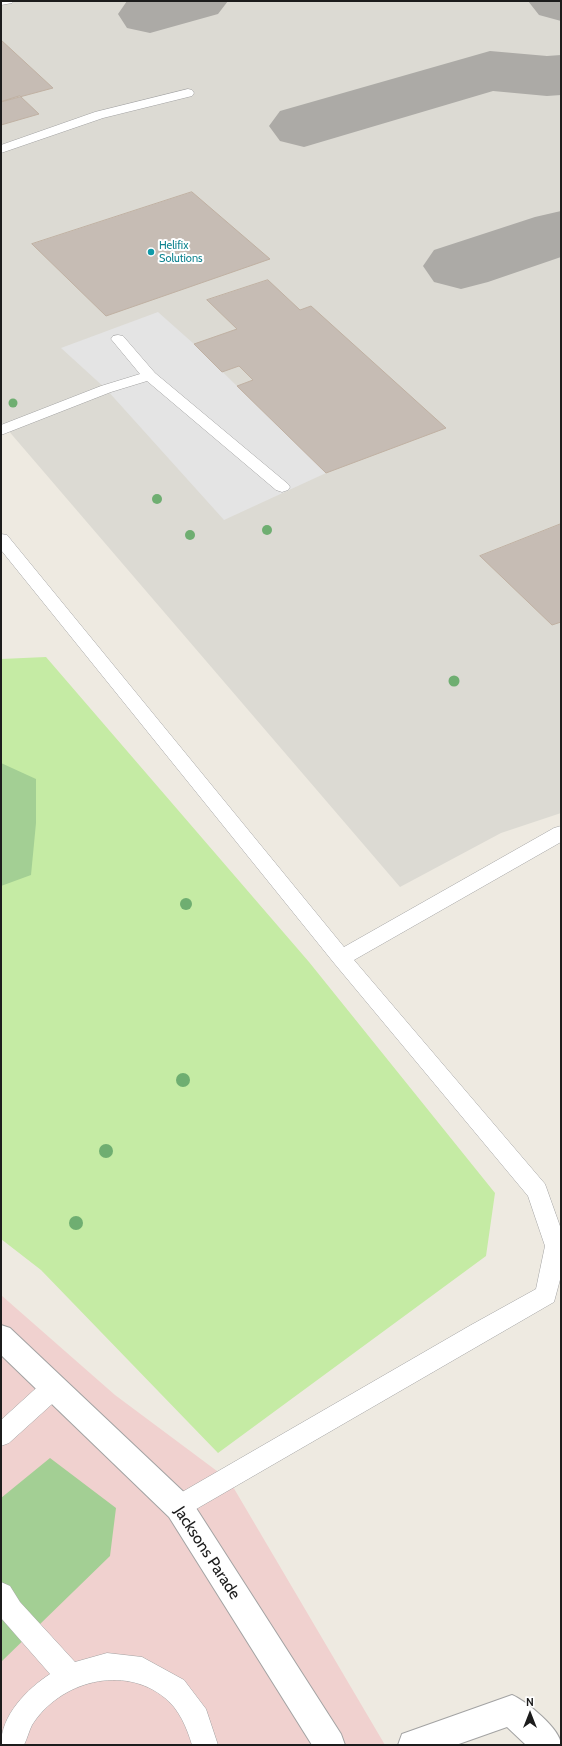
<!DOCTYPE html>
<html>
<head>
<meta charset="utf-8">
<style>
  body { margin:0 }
  #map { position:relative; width:562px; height:1746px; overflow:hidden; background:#eeeae1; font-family:Cabin,sans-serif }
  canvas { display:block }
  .frame { position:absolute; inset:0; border:2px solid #1c1c1c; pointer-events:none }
  .north { position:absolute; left:510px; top:1694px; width:40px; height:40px; -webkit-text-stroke:3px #fff; paint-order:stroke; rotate:0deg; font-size:11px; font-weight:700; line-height:16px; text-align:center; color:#1c1c1c }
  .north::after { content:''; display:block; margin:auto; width:14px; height:18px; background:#1c1c1c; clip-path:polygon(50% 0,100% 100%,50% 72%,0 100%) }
</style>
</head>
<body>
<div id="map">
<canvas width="562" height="1746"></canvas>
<div class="frame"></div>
<div class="north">N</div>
</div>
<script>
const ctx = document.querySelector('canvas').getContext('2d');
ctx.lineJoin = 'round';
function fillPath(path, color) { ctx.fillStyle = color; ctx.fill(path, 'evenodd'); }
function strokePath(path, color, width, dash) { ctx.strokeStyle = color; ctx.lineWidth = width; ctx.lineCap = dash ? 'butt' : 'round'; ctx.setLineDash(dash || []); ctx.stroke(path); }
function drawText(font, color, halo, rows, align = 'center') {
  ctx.font = font + ' Cabin,sans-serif'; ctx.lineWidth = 4; ctx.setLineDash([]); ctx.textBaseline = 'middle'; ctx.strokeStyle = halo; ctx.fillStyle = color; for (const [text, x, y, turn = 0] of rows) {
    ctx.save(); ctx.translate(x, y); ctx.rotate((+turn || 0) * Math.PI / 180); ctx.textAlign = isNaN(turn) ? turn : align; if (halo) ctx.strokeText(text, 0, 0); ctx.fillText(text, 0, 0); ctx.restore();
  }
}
const commercial = new Path2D(`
  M1,1295l114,100 114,85 156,265h-384z`);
const airport = new Path2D(`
  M1,1h560v812l-60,20 -101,54 -399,-465z`);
const grass = new Path2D(`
  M46,657l263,305 186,231 -9,63 -268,197 -177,-183 -40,-31v-580z`);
const forest = new Path2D(`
  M1,763l35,16v44l-5,52 -30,11z
  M50,1458l66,50 -6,48 -109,106v-164z`);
const parking = new Path2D(`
  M158,312l36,32 132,129 -102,47 -118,-131 -45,-41z`);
const taxiway = new Path2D(`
  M127,1h101l-10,13 -68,19 -23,-5 -9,-14z
  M528,1h33v20l-22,-6z
  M490,51l57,5 14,-1v40l-14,1 -54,-5 -189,56 -24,-6 -11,-15 11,-15z
  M561,211v46l-73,25 -27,7 -27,-7 -11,-16 11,-16 101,-33z`);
const building = new Path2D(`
  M1,40l52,48 -52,14z
  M20,96l19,18 -38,11v-23z
  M192,192l78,67 -164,57 -74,-72z
  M268,280l32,30 11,-4 135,122 -120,45 -89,-87 16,-6 -14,-14 -17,6 -28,-28 43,-15 -30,-29z
  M561,524v98l-9,3 -72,-69z`);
const service = new Path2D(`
  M1,1h13l-2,2 -11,2z
  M188,89l4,1 2,3 -2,3 -89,22 -102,35v-8l94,-33z
  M118,335l5,1 32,37 133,111 2,3 -2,3 -6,2 -6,-2 -129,-109 -36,11 -110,43v-10l100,-39 39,-12 -29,-35 2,-3z
  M1,534l6,1 337,412 210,-119 7,-2v16l-207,118 191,224 16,45v47l-7,26 -375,217 -9,-4 -3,-8 3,-8 301,-174 65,-36 9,-43 -17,-50 -194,-233 -333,-413z
  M53,1377l8,3 4,8 -4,8 -52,47 -8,3v-26l44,-40z
  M1,1582l9,4 10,16 55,60 32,-9 35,4 42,23 22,29 12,36h-26c-5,-17 -13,-36 -27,-47 -41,-34 -105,-17 -133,27 -3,6 -5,14 -8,20h-23c0,-30 26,-56 49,-71l-49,-56z`);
const minor = new Path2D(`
  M512,1695c14,6 49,34 49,50h-35l-19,-18 -51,18h-58l4,-11z`);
const tertiary = new Path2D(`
  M1,1325l9,3 179,169 152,237 4,11h-33l-143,-228 -168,-162z`);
const trees = [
  [13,403,4.5],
  [157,499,5],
  [267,530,5],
  [190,535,5],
  [454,681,5.5],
  [186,904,6],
  [183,1080,7],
  [106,1151,7],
  [76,1223,7]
];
const markers = [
  [151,252,4,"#0f9aa8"]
];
const farCulturenames = [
  ["Helifix",159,246],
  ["Solutions",159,259]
];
const nearStreetnames = [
  ["Jacksons Parade",207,1553,57]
];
fillPath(commercial, '#f0d1cf');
fillPath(airport, '#dcdad3');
fillPath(grass, '#c5eba4');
fillPath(forest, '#a3cf94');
fillPath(parking, '#e4e4e4');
fillPath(taxiway, '#acaaa6');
fillPath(building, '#c6bcb4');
strokePath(building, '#c0b1a3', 1);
strokePath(service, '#a3a3a3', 1);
strokePath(minor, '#a3a3a3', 2);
strokePath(tertiary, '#a3a3a3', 2);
fillPath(service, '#fff');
fillPath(minor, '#fff');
fillPath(tertiary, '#fff');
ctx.fillStyle = '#6fae71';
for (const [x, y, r] of trees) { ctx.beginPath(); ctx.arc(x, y, r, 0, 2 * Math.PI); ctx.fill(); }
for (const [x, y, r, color] of markers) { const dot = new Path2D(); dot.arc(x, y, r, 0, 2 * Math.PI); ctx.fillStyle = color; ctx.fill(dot); strokePath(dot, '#fff', 1.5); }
drawText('11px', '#0d838f', '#fff', farCulturenames, 'left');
drawText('16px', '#1c1c1c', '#fff', nearStreetnames);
</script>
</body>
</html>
